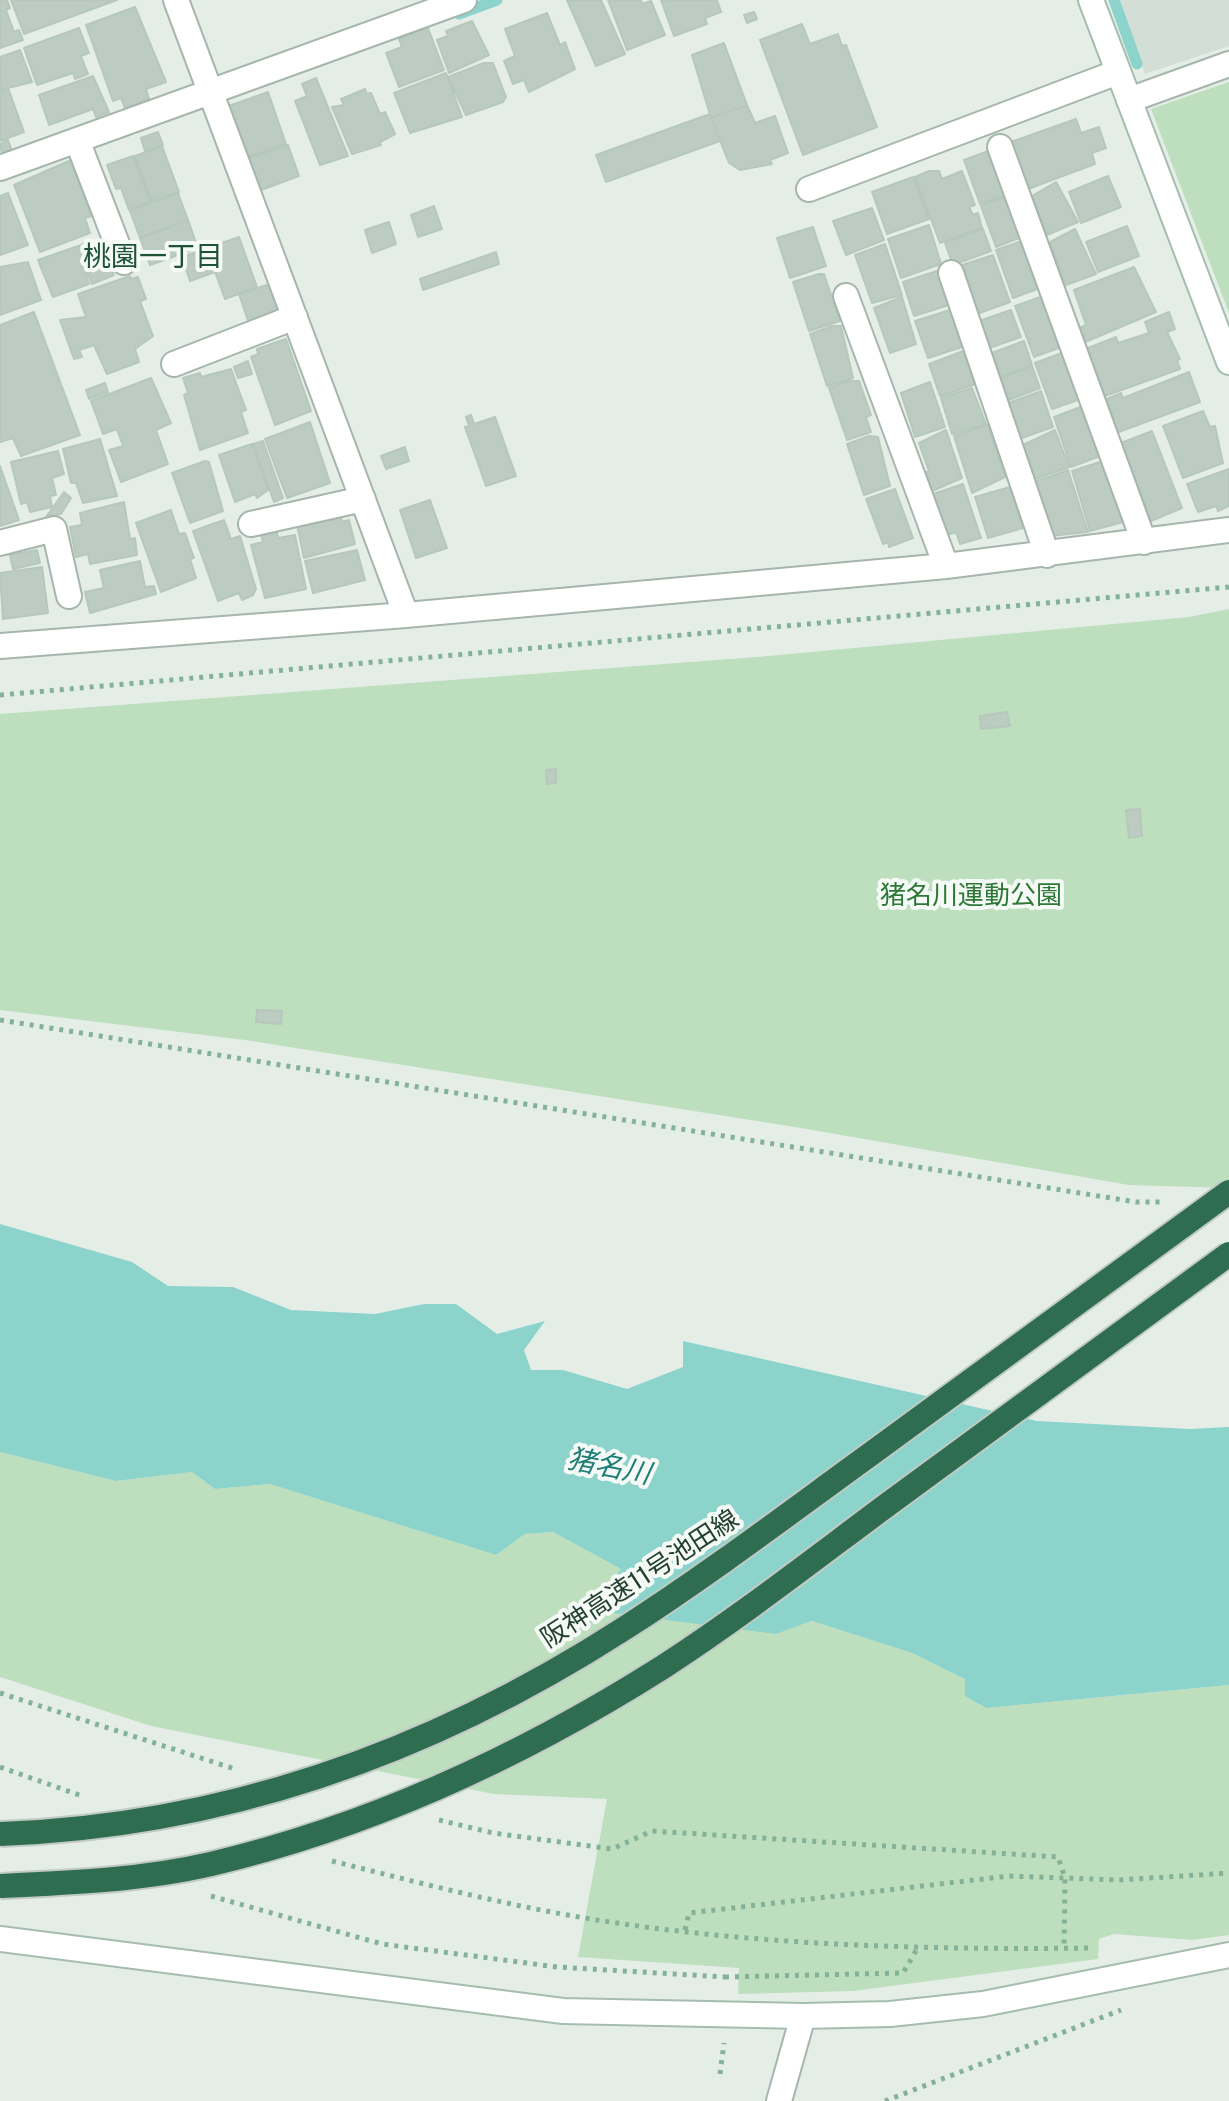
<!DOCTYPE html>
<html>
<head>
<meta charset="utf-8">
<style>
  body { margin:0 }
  canvas { display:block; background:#e4eee7 }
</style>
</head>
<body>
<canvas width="1229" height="2101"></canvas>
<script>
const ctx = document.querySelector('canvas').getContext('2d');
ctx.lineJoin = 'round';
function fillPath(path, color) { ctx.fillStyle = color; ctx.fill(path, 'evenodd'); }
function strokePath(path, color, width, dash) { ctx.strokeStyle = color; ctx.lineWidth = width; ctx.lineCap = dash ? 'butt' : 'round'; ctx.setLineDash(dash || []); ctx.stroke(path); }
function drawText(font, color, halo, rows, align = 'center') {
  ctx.font = font + ' "Public Sans","Noto Sans JP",sans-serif'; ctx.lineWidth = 8; ctx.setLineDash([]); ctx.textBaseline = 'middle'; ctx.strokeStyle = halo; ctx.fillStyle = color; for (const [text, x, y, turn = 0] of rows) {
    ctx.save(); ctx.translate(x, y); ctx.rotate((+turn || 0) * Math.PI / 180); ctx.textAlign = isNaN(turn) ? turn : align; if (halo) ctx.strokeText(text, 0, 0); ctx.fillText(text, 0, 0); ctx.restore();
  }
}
const built = new Path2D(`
  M1117,0h112v46l-84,28z`);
const green = new Path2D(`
  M1229,82v231l-78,-204z
  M1229,609v579l-100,-3 -334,-58 -550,-87 -245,-30v-296l757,-57 432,-40z
  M0,1452l116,29 76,-9 23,17 55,-5 226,71 29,-21 28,-2 68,37 -24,29 179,36 36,-13 100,32 54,26 -1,17 21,12 243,-23v250l-37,5 -78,-6 -15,5 -1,20 -245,32 -115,3 1,-26 -161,-11 29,-158 -113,-5 -343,-68 -151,-49z`);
const water = new Path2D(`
  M0,1224l132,38 36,24 65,1 58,23 84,4 49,-10h32l41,30 48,-13 -21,29 7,20h32l64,19 56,-22v-26l354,80 153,8 39,-2v258l-243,23 -21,-12v-17l-53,-26 -100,-32 -36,13 -172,-22 -7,-14 24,-29 -68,-37 -28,2 -29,21 -226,-71 -55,5 -23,-17 -76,9 -116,-29z`);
const stream = new Path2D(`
  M1114,0l23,64
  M459,14l38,-14`);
const building = new Path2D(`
  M0,0h7l3,8 -4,2 8,22 5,-2 4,10 -23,8z
  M11,0h106l-93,34z
  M567,0h34l24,54 -29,12z
  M608,0h33l1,4 9,-3 14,34 -38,15z
  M661,0h56l4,12 -16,6 2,6 -33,12z
  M135,7l31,75 -20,7 3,10 -24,9 -4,-10 -8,3 -27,-76z
  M754,12l3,7 -10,4 -3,-8z
  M547,13l13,32 5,-3 10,27 -46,23 -5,-12 -11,4 -9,-23 11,-5 -10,-27z
  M472,21l17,34 -40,18 -12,-33 11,-4 -2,-5z
  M802,24l8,20 28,-10 4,12 4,-1 31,82 -74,28 -43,-115z
  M79,28l10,25 -8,3 7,18 -13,5 -2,-6 -36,12 -13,-37z
  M428,28l16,42 -45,17 -13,-34 16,-6 -3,-8z
  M724,43l23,62 -36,13 -19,-63z
  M20,50l12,32 -32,8v-33z
  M484,63h9l13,34 -3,5 -37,13 -18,-38z
  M446,73l16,44 -52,16 -16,-40z
  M93,76l16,36 -13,5 -3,-8 -44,16 -10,-30z
  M316,78l32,78 -28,9 -25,-64 12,-5 -5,-12z
  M8,88l16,44 -24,9v-50z
  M365,89l2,5 4,-1 9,21 5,-2 10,22 -15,8 1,3 -29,9 -20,-47 12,-2 -3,-6z
  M268,92l18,52 -39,13 -18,-51z
  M747,105l8,18 20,-7 13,37 -18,7 2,4 -32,6 -11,-7 -18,-45z
  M710,114l10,27 -114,41 -10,-27z
  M1076,119l5,14 18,-6 7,21 -14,5 3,11 -67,25 -17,-47z
  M158,132l5,13 -18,6 -4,-13z
  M8,140l4,11 -10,3 -2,-10z
  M288,145l11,31 -38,14 -12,-32z
  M162,146l17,46 -27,10 -17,-46z
  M991,150l17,44 -28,10 -16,-44z
  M133,156l17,46 -21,8 -8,-22 -5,1 -9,-24z
  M71,160l21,56 -7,2 5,15 -50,19 -26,-67z
  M929,171h10l3,8 20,-8 13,34 -6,2 4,8 5,-2 4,15 -42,15 -25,-66z
  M1108,176l13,31 -40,16 -12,-31z
  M913,177l16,42 -42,15 -15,-42z
  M1056,182l22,40 -31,13 -15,-39z
  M8,193l20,52 -28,10v-59z
  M178,193l10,27 -48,18 -10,-27z
  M1009,195l15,41 -28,11 -15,-41z
  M434,206l8,23 -24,8 -7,-22z
  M872,208l12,32 -38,15 -13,-34z
  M188,220l10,28 -48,17 -10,-27z
  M389,222l7,22 -24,9 -7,-23z
  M929,225l12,39 -40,14 -13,-39z
  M1127,226l12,30 -41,16 -12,-30z
  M813,227l13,39 -36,12 -13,-40z
  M983,229l8,22 -38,14 -8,-22z
  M1075,229l21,45 -30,11 -16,-43z
  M239,237l18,50 -32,12 -10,-27 -25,9 -8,-24z
  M1022,241l18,47 -27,10 -17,-48z
  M87,243l7,17 -12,4 7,20 -36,13 -15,-37z
  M885,244l17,51 -30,8 -17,-48z
  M496,252l3,12 -76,26 -3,-11z
  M993,255l17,47 -33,12 -10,-35 -3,1 -5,-14z
  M28,262l13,38 -41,15v-48z
  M109,262l5,13 -22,9 -6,-14z
  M1134,267l22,45 -73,31 -6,-14 9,-4 -12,-35z
  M940,270l12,34 -38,12 -11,-34z
  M819,274h5l16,47 -31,10 -16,-49z
  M130,276l1,3 7,-2 8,22 -6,2 13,35 -18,13 4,13 -32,12 -13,-29 -15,5 3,7 -8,2 -14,-39 26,-3 -8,-23z
  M270,284l10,29 -31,11 -10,-30z
  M1046,295l18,51 -30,11 -19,-51z
  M902,297l14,47 -26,9 -16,-45z
  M953,309l12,37 -37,12 -13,-37z
  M1011,310l10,27 -32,11 -10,-27z
  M34,312l46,123 -59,21 -8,-18 -13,4v-117z
  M1169,312l6,17 -8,3 13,27 -3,1 3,9 -75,27 -17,-48 28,-11 2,6 31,-10 -4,-11z
  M832,326h9l12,52 -26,8 -17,-52z
  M286,339l25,72 -36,14 -24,-68 7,-3 -1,-5z
  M1024,341l8,24 -33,13 -7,-25z
  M966,350l10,34 -36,12 -11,-32z
  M1067,351l17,47 -32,11 -17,-46z
  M248,361l4,13 -14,4 -4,-11z
  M1032,366l8,22 -31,12 -10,-21z
  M231,369l15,41 -5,2 7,21 -48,17 -16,-55 4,-2 -5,-15 17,-5 1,4z
  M1189,372l11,30 -84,31 -9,-34 14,-6 2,5z
  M151,378l20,45 -15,7 12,34 -47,18 -12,-32 14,-4 -6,-17 -14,5 -12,-33z
  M849,381h10l12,34 -5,2 5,15 -24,8 -18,-52z
  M930,382l15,45 -30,10 -14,-44z
  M105,383l3,9 -19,7 -3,-9z
  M972,388l14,36 -34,10 -11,-36z
  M1041,391l12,36 -34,12 -13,-35z
  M1083,406l20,49 -32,12 -17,-50z
  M1203,411l7,16 5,-1 8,37 -40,15 -20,-52z
  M471,415l3,9 21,-7 21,59 -30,10 -21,-59 4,-1 -3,-9z
  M310,422l20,61 -43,15 -22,-59z
  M988,425l17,52 -33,16 -18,-57z
  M946,430l16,48 -32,14 -7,-19 6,-2 -10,-28z
  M1055,430l14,37 -34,12 -12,-34z
  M1152,431l30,77 -31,13 -30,-78z
  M869,436l9,1 12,49 -26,9 -17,-51z
  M100,439l17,57 -34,7 -7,-20h-5l-8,-34z
  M263,441l20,57 -9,4 -21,-58z
  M252,444l16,46 -11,8 -2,-4 -20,8 -16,-47z
  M405,447l4,14 -23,8 -5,-13z
  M58,451l6,23 -12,4 4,17 -6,1 2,11 -22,5 -3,-10 -6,2 -10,-42z
  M205,461l4,1 14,49 -33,12 -18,-50z
  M1103,461l20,61 -33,9 -18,-60z
  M0,466l19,54 -19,6z
  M1229,469v37l-11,5 -2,-5 -18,6 -11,-28z
  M1068,470l20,62 -38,4 -16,-54z
  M963,484l18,54 -21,6 -4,-12 -9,3 -14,-41z
  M1010,487l13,41 -35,10 -13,-41z
  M895,489l18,49 -24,9 -1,-5 -5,2 -17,-45z
  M64,492l7,6 -10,16 -15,3z
  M430,500l17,48 -31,10 -16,-48z
  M124,502l6,37 5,-1 2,17 -47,9 -2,-10 -12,3 -6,-30 12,-2 -2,-12z
  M171,510l8,24 6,-1 9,25 -4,1 6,19 -35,14 -25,-69z
  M341,517l1,5 7,-2 6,24 -51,14 -7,-33z
  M224,520l7,19 9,-3 16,53 -3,6 -11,5 -3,-7 -21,8 -25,-70z
  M277,532l1,6 17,-3 11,54 -41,9 -14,-53 12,-3 -2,-7z
  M37,550l3,13 -27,6 -3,-14z
  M357,550l8,30 -52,13 -8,-32z
  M140,561l5,26 9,-1 2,8 -66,19 -5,-21 19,-4 -4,-18z
  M42,567l6,46 -45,6 -3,-46z
  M1007,712l3,14 -29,3 -1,-13z
  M556,769v14l-9,1 -1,-14z
  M1140,809l2,27 -13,2 -3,-28z
  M257,1010l25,1 -1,13 -25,-2z`);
const path = new Path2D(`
  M0,695l1229,-108
  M0,1020l1136,182h28
  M0,1693l235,76
  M0,1767l82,29
  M439,1820l54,13 119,16 40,-18 406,26 7,21 -1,71
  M332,1861c92,23 184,47 278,61 161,24 322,28 484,26
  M211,1896l171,48 175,23 168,10
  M685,1930l4,-17 320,-37 110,4 110,-7
  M725,1977l178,-4 14,-24
  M720,2074l4,-31
  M885,2101l236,-91`);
const street = new Path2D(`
  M176,0l230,615
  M1129,100l100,-36
  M77,140l47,122
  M1000,147l144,395
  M0,168l464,-168
  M809,189l309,-117
  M951,273l96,282
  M846,296l100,270
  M174,364l121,-47
  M251,524l112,-25
  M0,543l54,-14 15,67
  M0,646l406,-31 540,-49 283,-36
  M779,2101l24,-85`);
const secondary = new Path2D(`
  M1091,0l138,362
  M0,1939l563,72 240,5 87,-2 93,-10 246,-49`);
const highwayBridge = new Path2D(`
  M0,1834c226,-8 436,-84 625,-206 84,-54 163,-114 243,-172 121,-88 241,-176 361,-264
  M0,1886c70,-3 142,-6 211,-22 160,-38 313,-109 452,-197 77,-50 150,-107 224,-162 114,-83 228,-167 342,-251`);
const parkNames = [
  ["猪名川運動公園",971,896]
];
const streetNames = [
  ["阪神高速11号池田線",640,1579,-33]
];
const neighbourhoodNames = [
  ["桃園一丁目",153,257]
];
const waterNames = [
  ["猪名川",609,1467,11]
];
fillPath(built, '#d2ded6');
fillPath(green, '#bddfbd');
fillPath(water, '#8cd3cc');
strokePath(stream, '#8cd3cc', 11);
fillPath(building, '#bcccc2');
strokePath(building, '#b6c8bc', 2);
strokePath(street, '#a6b6ad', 28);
strokePath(secondary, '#a5bdaf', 28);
strokePath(path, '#84b298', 5, [4, 6]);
strokePath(street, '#fff', 24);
strokePath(secondary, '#fff', 24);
strokePath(highwayBridge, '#c1cac5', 28, []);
strokePath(highwayBridge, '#2e6d50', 24);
drawText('26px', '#2c7836', '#f5faf6', parkNames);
drawText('26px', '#234031', '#f5faf6', streetNames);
drawText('28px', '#1e5338', '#f5faf6', neighbourhoodNames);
drawText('italic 28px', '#1c7e74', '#f5faf6', waterNames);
</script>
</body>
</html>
